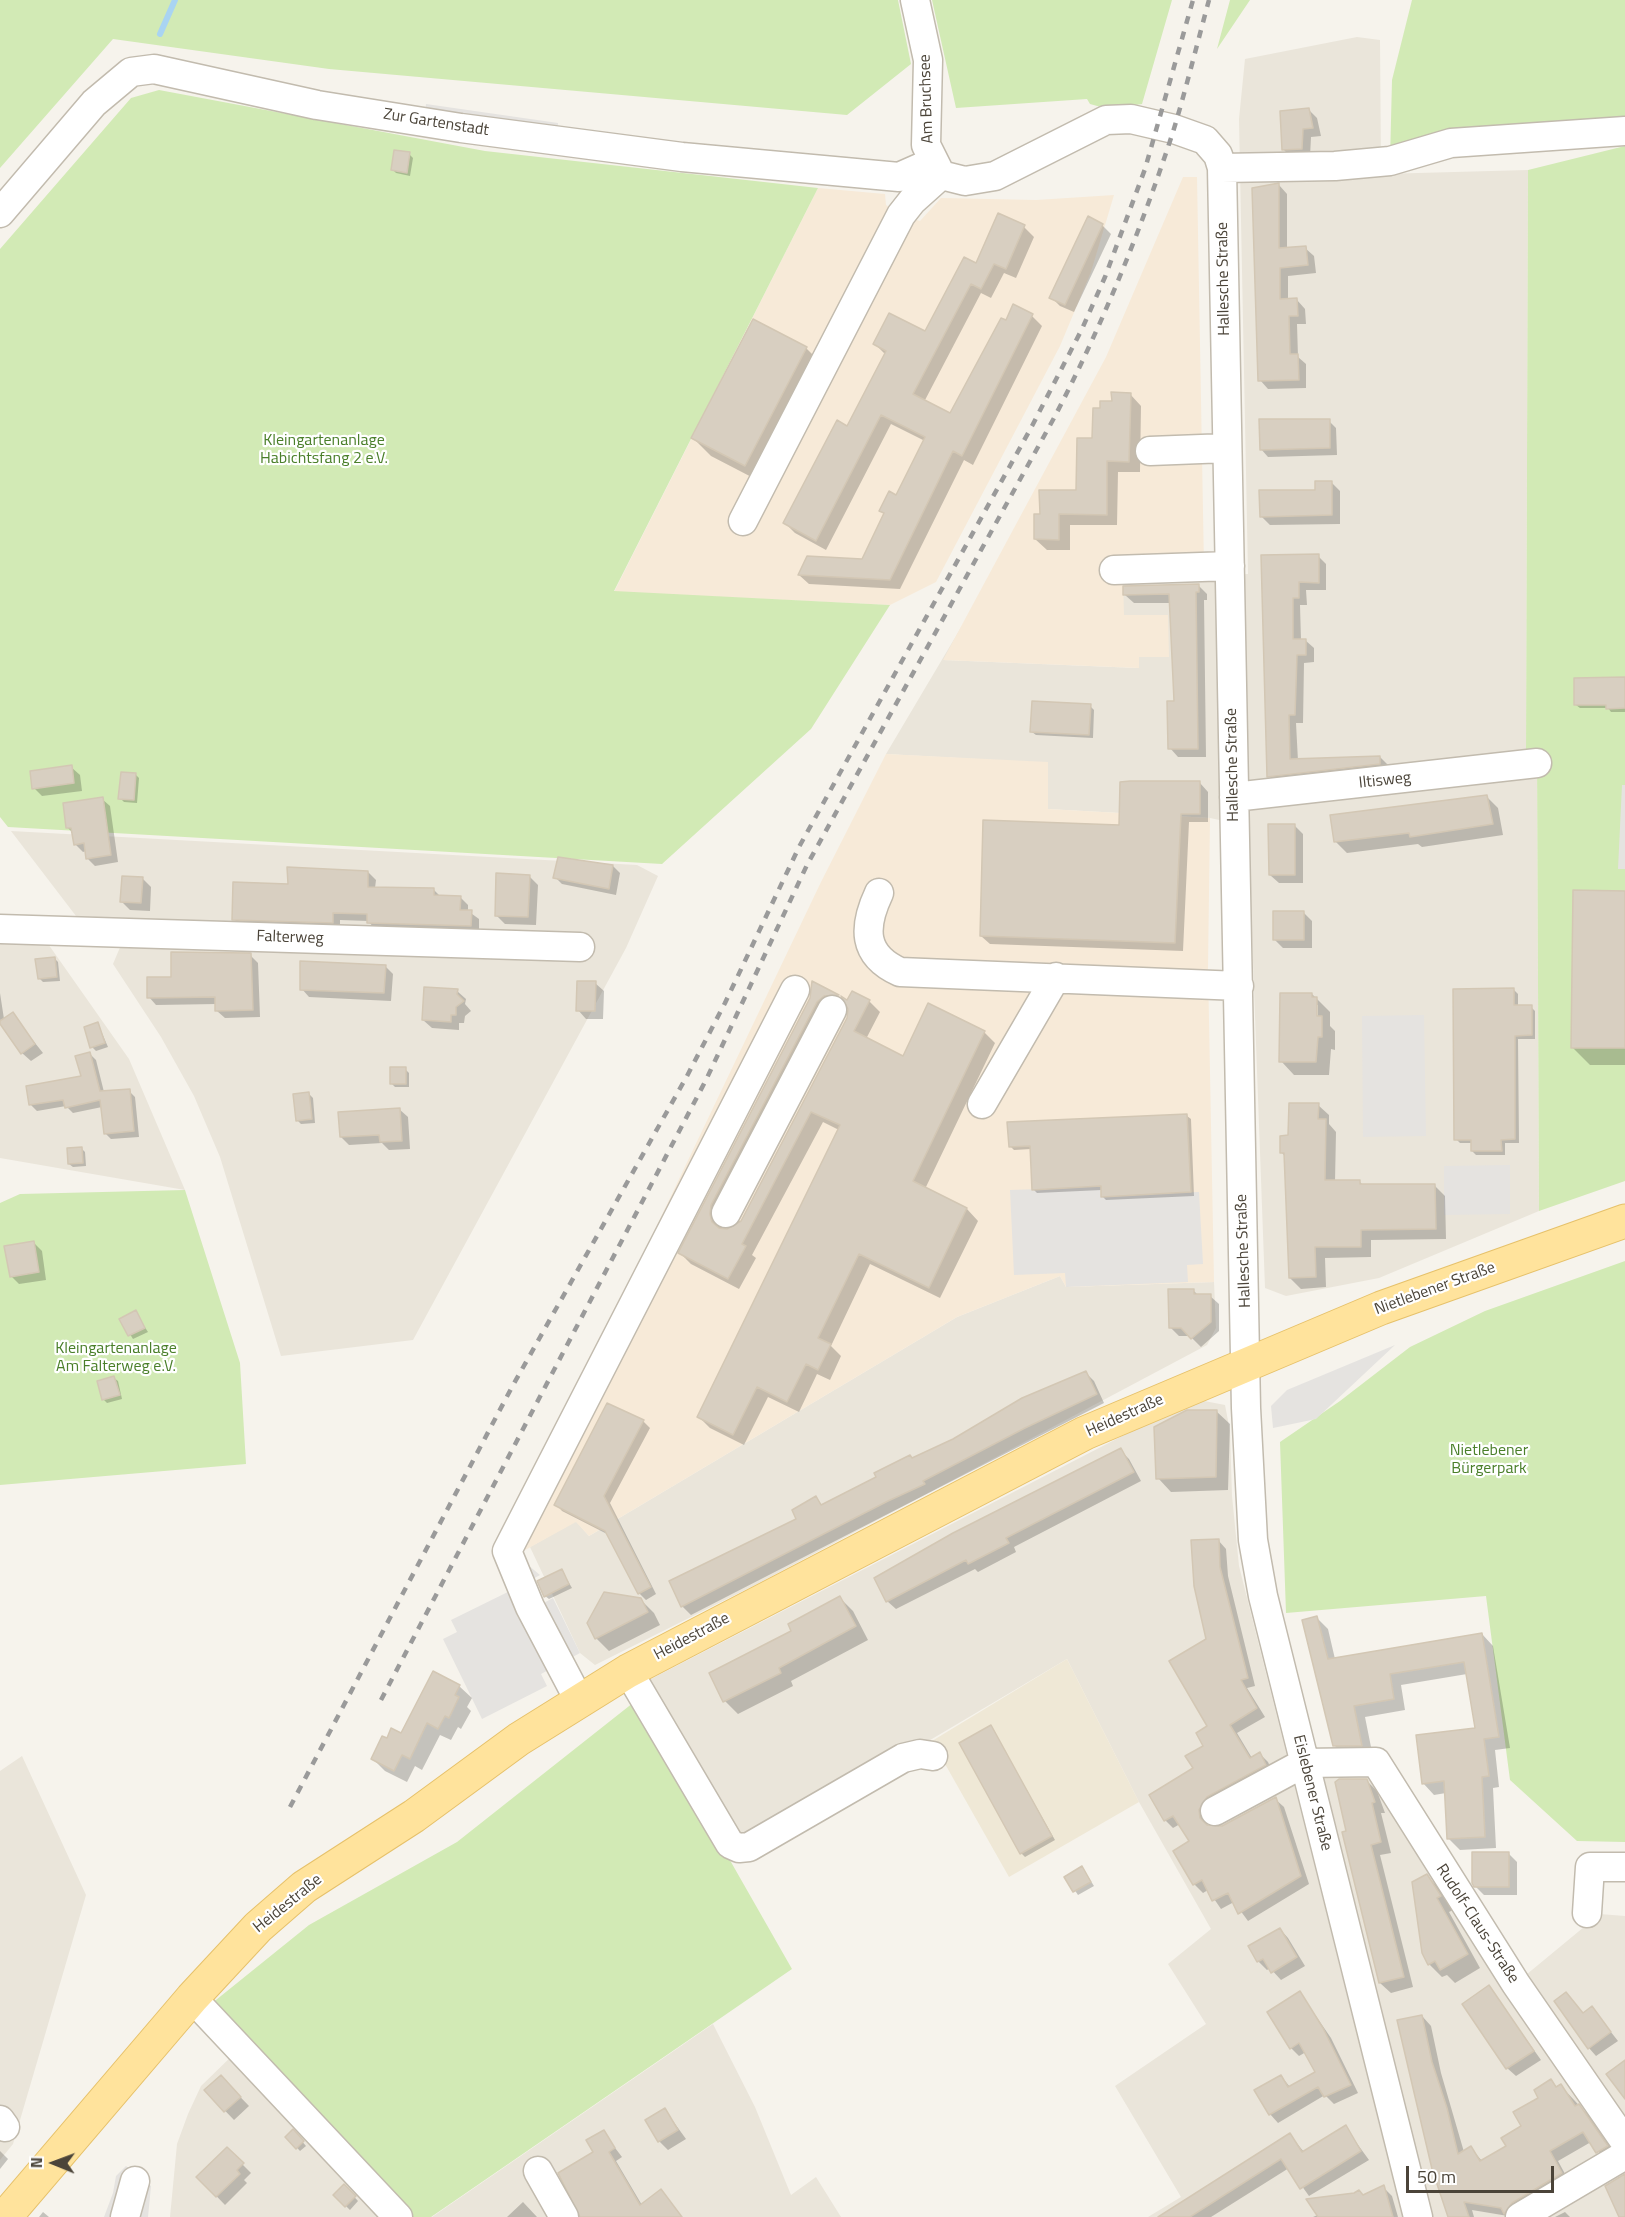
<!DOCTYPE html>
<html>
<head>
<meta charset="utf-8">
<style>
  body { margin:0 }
  #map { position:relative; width:1625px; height:2217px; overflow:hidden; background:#f6f3ec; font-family:"Titillium Web",sans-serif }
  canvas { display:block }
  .north { position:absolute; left:24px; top:2133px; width:60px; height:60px; -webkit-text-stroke:4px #fff; paint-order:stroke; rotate:271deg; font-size:16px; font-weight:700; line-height:24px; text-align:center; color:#4b4439 }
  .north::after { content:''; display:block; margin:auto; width:21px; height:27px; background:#4b4439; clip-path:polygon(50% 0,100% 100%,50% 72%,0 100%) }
  .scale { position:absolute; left:1406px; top:2166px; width:148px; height:27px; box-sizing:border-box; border:3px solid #4b4439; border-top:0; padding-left:8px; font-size:18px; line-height:21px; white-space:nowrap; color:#4b4439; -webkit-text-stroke:4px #fff; paint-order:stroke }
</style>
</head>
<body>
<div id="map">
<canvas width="1625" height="2217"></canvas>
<div class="north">N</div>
<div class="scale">50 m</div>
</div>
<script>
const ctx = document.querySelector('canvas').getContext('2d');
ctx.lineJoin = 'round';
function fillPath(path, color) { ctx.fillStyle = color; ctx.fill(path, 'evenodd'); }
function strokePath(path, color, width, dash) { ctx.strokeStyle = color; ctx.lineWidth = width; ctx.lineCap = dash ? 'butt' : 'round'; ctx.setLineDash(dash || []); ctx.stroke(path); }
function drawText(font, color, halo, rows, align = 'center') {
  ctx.font = font + ' "Titillium Web",sans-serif'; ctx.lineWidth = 4.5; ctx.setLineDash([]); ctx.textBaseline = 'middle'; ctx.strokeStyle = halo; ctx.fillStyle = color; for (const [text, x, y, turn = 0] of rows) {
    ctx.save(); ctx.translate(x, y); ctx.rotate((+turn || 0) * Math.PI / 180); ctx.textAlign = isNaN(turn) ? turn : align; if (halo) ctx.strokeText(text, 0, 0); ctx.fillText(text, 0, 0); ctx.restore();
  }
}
const residential = new Path2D(`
  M1357,37l23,3 1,134 147,-4 -2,582 11,2 2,457 -160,67 -93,18 -21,-8 -17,-462 -38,-8 -163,-9 1,-46 -162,-9 86,-145 -28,51 194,8 1,-11 29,-42h-45v-36l125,-5 -9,-455 6,-60z
  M11,831l626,34 21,11 -32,72 -213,392 -132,16 -61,-199 -26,-61 -33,-59 -48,-73 8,-19 148,-8 -193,-21z
  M0,937l46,4 83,118 56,131 -185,-32z
  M1060,1276l6,11 148,-5 2,46 -9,17 -450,239 -162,81 -15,-12 -50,-106 46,-26 13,15 368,-219z
  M1194,1399l31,6 5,26 2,65 7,70 164,651h-255l33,-20 -66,-111 91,-62 -38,-60 43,-35 -72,-127 -72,-143 -304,180 -21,1 -95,-159z
  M22,1756l64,139 -73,249 -13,16v-389z
  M1376,1762l139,222 69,-57 3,-14 38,3v301h-192l-129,-454z
  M713,2024l42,83 36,88 25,-18 25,40h-409z
  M237,2051l172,166h-239l7,-73 11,-30 13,-28z`);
const commercial = new Path2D(`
  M1183,177h14l7,390 -81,12 1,36h44l1,42h-30v11l-196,-8 163,-303z
  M818,188l67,6 1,11 15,10 19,6 21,-23 95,2 78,-5 -23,77 -31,74 -124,236 -46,23 -276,-13z
  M886,754l162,8v47l162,9 -2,150 6,314 -148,5 -6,-11 -103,41 -368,219 -13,-14 -60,33 89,-221 216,-452z`);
const education = new Path2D(`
  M1067,1659l72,143 -130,75 -77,-136z`);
const green = new Path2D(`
  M0,0h898l13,64 -64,51 -518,-46 -216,-30 -113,129z
  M932,0h240l-30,104 -34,5 -18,-5 -3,-5 -131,9z
  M1230,0h20l-33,49z
  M1412,0h213v131l-235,30 2,-81z
  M159,90l326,61 333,37 -204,403 276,14 -79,124 -149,135 -654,-37 -8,-10v-568l131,-151z
  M1625,146v1035l-86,30 -2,-456 -11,-3 2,-582z
  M185,1190l55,173 6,101 -246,21v-282l20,-9z
  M1625,1261v581l-48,-1 -67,-61 -24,-184 -200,17 -6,-171 60,-41 70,-54 75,-36z
  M638,1699l154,270 -361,248h-22l-198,-213 98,-79 148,-83z`);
const parking = new Path2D(`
  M426,104l132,19 -1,18 -133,-19z
  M1622,785h3v84h-7z
  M1424,1015l2,121 -63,1 -1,-121z
  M1510,1165v49l-66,1v-49z
  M1100,1180l1,16 98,-4 4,72 -16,1 1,17 -122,5 -1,-14 -51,2 -4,-85 61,-2z
  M1395,1345l-79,74 -43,9 -2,-22 16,-16z
  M516,1555l24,20 -11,6 11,24 13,-7 27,55 -39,21 6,12 -65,33 -39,-80 14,-7 -6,-12 69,-34z
  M126,2166l25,20 -3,31h-44l9,-24 3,-17z`);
const shadow = new Path2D(`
  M1308,109l9,9 4,18 -10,1 -1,20 -18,1 -9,-9z
  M409,154l4,4 -3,18 -14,-3 -4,-4z
  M1279,185l8,9v55l18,-1 9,8 2,17 -28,3v24h9l8,9 1,15h-9l1,33 8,7v24l-38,1 -8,-9z
  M1102,225l9,9 -37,78 -14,-6 -9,-9z
  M1024,227l10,10 -18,41 -12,-5 -13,25 -10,-5 -57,109 27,13 63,-109 18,10 10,10 -69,139 -9,-5 -64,129 -91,-5 -10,-9 64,-15 22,-45 -4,-4 16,-14 28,-56 -34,-17 -65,126 -31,-17 -10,-10 63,-95 37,-74 -10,-10 50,-11 52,-68z
  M806,348l18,18 -61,117 -52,-27 -18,-18z
  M1130,394l11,12 -1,66h-22l-1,53h-47v25h-23l-12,-11 6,-23 36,-25 24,-81z
  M1329,421l7,7 1,27 -69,2 -7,-8z
  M1331,482l9,9v33l-70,1 -9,-9z
  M1318,556l8,8v26h-20l1,15h-7l1,35h4l9,8v14l-10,1 -1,60h-7l2,38 82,-4 8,8v7l-111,12 -8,-8 -6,-219z
  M1198,585l9,9v6h-3l2,157h-28l-8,-9 5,-46 -4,-99h-37l-9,-8z
  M1625,679v33h-14l-3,-4h-28l-4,-3z
  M1090,706l4,4 -1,28 -57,-3 -4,-3z
  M71,767l9,8 2,16 -40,5 -8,-8z
  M135,774l4,4 -2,25 -13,-1 -4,-4z
  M1200,783l8,9v30h-19l-6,129 -193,-7 -9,-8 140,-110z
  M1486,796l12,12 5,27 -81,12 -4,-3 -71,9 -12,-12z
  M102,799l8,7 8,56 -23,4 -7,-7 -2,-8 -3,1 -8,-8 -1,-10 -6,-6z
  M1294,825l9,9v49h-24l-9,-8z
  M613,866l7,7 -4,22 -54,-11 -7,-7z
  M368,872l8,8 -1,8 59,2 6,6 20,1 8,8v6l11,8v15l-103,-4 -8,-9 -28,-1v10l-98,-3 -8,-8 56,-34z
  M529,876l9,9 -2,40 -31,-1 -9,-9z
  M143,879l8,8 -1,24 -20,-1 -8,-8z
  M1625,892v173h-35l-18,-18z
  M1303,912l9,9v27h-29l-9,-9z
  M250,955l8,8 2,54 -35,1 -8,-7v-7l-61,1 -7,-8 24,-18z
  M54,958l4,4 2,19 -17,1 -4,-4z
  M385,966l8,8 -2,27 -82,-4 -7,-8z
  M595,983l9,8 -1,28h-17l-8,-9z
  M813,983l25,13 8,9 23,-4 11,11 -14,27 38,19 80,-26 11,11 -70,146 42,20 11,12 -38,77 -70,-34 -39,82 10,10 -11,24 -13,-6 -18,38 -31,-15 -24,48 -34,-17 -11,-11 140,-287 -16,-8 -71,133 4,3 -17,31 -48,-25 -11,-11 131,-255zM835,1006h13v12l-106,204 -7,7h-13v-12z
  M1514,990l4,4v13h13l4,4v28h-17l1,104h-14v12h-29l-4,-4v-8h-12l-4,-4z
  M457,991l9,8 -1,5 6,7 -6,5 -1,7h-5v7l-27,-2 -9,-8z
  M0,993l4,26 -4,1z
  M1312,994l18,18v14l5,5v19l-4,-1 -2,26h-35l-13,-14zM1315,1005h3v19h-3z
  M12,1014l31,39 -12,8 -9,-8z
  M98,1024l10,23 -12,4 -4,-4z
  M89,1053l7,7 8,32 25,-1 6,6 4,40 -28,2 -6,-6 -3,-26 -29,6 -7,-7 -29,5 -6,-6 -3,-18 54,-10z
  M405,1069l4,4v14h-14l-4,-4z
  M309,1094l4,4 2,25 -14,1 -4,-4z
  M1318,1105l11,10v9l7,8 -1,50 24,-1 5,5 70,-1 11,11 1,43 -75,1v17l-46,1 1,29 -25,2 -11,-11 -5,-122 -3,-3 7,-16z
  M399,1109l9,8 2,32 -21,1 -7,-7 -33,2 -8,-8z
  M1187,1116l4,3 3,77 -88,4 -4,-4v-6l-65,3 -4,-4 -2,-40 -17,1 -4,-4z
  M81,1148l4,4 1,14 -13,1 -4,-3z
  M34,1243l8,8 4,29 -27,4 -8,-8z
  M1193,1290l6,6h11l9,8v27l-18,16 -11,-11h-11l-9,-9z
  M135,1312l13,20 -15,7 -12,-19z
  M1085,1372l9,9 10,22 -413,212 -9,-9 116,-87 18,-21 7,8z
  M114,1378l4,3 4,18 -15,4 -4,-4z
  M1216,1411l14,13 -2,66 -57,2 -13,-14z
  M643,1421l7,7 -40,75 46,91 -10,6 -7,-7 -30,-58 -47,-24 -6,-7z
  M1120,1450l9,9 12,22 -127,66 2,5 -38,20 -3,-3 -79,40 -9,-8z
  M1218,1540l8,9 2,27 27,110 -8,2 18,29 -28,16 15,25 8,-4 8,8 5,11 -67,46 2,8h15l52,-28 9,8 25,77 -61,37 -14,-19 -13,7 -13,-19 -5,3 -8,-8 -20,-33 17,-10 -12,-18 -7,4 -8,-8 30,-51 10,-23 4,-19 -1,-87z
  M562,1571l10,17 -23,11 -4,-3z
  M840,1598l13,13 15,29 -77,41 2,5 -55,28 -13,-13 69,-70z
  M640,1599l14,14 6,12 -51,26 -13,-13z
  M1317,1618l11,11 7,30 147,-25 11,12 17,102 -15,2 4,37 -6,1 3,60 -36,2 -11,-11 -3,-46 -12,2 -11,-12 54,-54 -10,-55 -66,11 4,25 -40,7 8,40h-27l-12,-12z
  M459,1686l13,12 -5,9 4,4 -10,18 -3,-2 -7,13 -11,-5 -18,35 -7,-4 -8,16 -22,-11 -12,-12 14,-19 15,-5z
  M991,1727l64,113 -30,17 -4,-4z
  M1366,1780l11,11 8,22h-4l10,40 -11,2 33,132 -22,6 -11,-10 -32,-151z
  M1509,1854l8,8v33h-33l-9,-9z
  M1085,1872l9,14 -16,9 -12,-18z
  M1427,1876l13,13 13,21 -4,2 31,56 -25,15 -8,-8 -5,2 -13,-13z
  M1280,1929l8,9 17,28 -24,14 -11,-12 -3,2 -9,-9z
  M1489,1987l52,73 -25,16 -9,-8z
  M1300,1993l31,45 27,55 -24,11 -9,-9 -47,28 -8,-9 11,-38 9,11 27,-15 -11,-20 -7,4 -8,-8z
  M1592,2008l26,33 -22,15 -7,-8 -6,-34z
  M1422,2016l9,10 10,47 23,79 7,-4 11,13 26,-14 43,-66 7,7 3,-2 27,29 28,41 -10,5 -15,-19 -33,19 12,22 -62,33 -36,-6 2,7h-25z
  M221,2077l28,29 -15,14 -28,-29z
  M665,2110l21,29 -18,11 -9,-9z
  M1345,2127l24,33 -60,36 -20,-28 -78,49h-50l129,-82 14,17z
  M293,2131l13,15 -6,5 -13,-14z
  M603,2132l19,25 -6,4 33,56h-69l15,-64z
  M227,2149l24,24 -7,7 3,3 -22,22 -26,-27z
  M0,2151l8,8 -8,10z
  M344,2186l14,15 -8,9 -15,-15z
  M1383,2187l9,9 6,21h-85z
  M523,2202l14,15h-30z
  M43,2212l6,5h-10z
  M1565,2212l5,5h-15z`);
const stream = new Path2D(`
  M160,34l15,-34`);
const building = new Path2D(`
  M1309,108l4,20 -10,1 -1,20 -20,1 -2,-39z
  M394,150l16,2 -3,21 -16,-3z
  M1279,183v65l27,-2 2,19 -28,3v31l17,-1 1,18h-9l1,38h8l1,26 -41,1 -6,-193z
  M998,213l27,12 -19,44 -12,-5 -13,25 -10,-5 -58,110 37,19 51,-95 5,2 7,-16 20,10 -71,142 -9,-5 -63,129 -92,-5 9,-19 55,3 22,-46 -5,-2 10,-20 7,4 29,-58 -44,-22 -65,126 -33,-18 54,-103 10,6 39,-75 -13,-7 16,-31 36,18 39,-74 12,6z
  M1088,216l15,8 -38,81 -16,-7z
  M753,319l54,28 -62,119 -54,-28z
  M1111,392l20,1 -2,69 -22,-1v54l-48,-1v26l-25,-1v-25h6l-1,-24h37l1,-52h15l1,-30h7v-7h12z
  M1259,419h71v29l-70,2z
  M1315,481h17v34l-72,2 -1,-27h56z
  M1319,554v29l-20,-1v16h-6v41h13v16h-9l-2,60h-6l1,44 90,-3v8l-113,13 -6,-222z
  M1199,584v8h-3l2,157h-30l-1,-48h7l-5,-107 -46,1v-9z
  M1625,677v31l-19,1v-4h-32v-27z
  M1032,701l59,3 -2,31 -59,-3z
  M72,765l2,18 -42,6 -2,-18z
  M121,772l15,1 -2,27 -16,-1z
  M1130,781h70v33h-19l-6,129 -195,-7 3,-116 136,5 1,-43z
  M1487,795l6,29 -83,13 -1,-4 -75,9 -4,-27z
  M103,797l8,58 -25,4 -2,-16 -10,2 -3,-17h-5l-3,-25z
  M1268,824h27v51h-26z
  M558,857l55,8 -4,24 -56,-11z
  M287,867l81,4v16l66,1v7l27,1 -1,14h12l-1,16 -104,-3v-9l-34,-1v10l-101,-3 1,-38 55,2z
  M496,873l34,2 -2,42 -33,-1z
  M122,876l21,1 -2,26 -21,-1z
  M1573,890l52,1v157h-54z
  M1273,911h31v29h-31z
  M171,952l80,1 2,57 -38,1v-14l-68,1v-21h24z
  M55,957l2,20 -19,2 -3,-20z
  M300,961l86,4 -2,28 -84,-3z
  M577,981h19l-1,30h-19z
  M812,981l27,14 -15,1 -7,6 -106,203 -1,9 2,8 7,6 8,1 14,-8 106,-203 1,-9 -7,-13 6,4 5,-9 18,9 -16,31 49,25 25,-53 57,28 -72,150 54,27 -38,80 -70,-34 -41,84 13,6 -13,26 -12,-6 -19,38 -30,-15 -24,48 -36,-18 143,-292 -29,-13 -69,132 4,2 -18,33 -50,-26 132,-255z
  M424,987l34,2 -1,5 7,7 -8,6v8h-5v7l-29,-2z
  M1514,988v17h18v30l-17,1v103l-14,1 1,11h-31v-11h-17l-1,-151z
  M1280,993h32v4h5v19h5v21h-4l-2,25h-37z
  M13,1012l22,32 -14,10 -21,-30v-3z
  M98,1022l7,21 -15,5 -6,-21z
  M90,1052l10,39 30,-2 4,42 -30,3 -4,-34 -35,8 -2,-8 -34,5 -3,-19 55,-10 -6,-20z
  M390,1067h16v17h-16z
  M309,1092l3,27 -16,2 -3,-27z
  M1289,1103h30l-1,16h8l-1,61h35v4h75l1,45 -75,1v17h-46l1,30 -27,1 -5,-125h-4v-17l8,-1z
  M400,1108l2,33 -22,1 -1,-7 -39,2 -2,-25z
  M1187,1114l4,78 -90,5v-11l-69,4 -2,-44 -21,1 -2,-25z
  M82,1147l1,16 -15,1 -1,-16z
  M34,1241l5,31 -29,5 -6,-31z
  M1168,1289h26v5h17v28l-20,17 -10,-11h-12z
  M136,1310l9,18 -17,8 -9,-17z
  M1086,1371l11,23 -72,34 -102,53 2,3 -37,17 -207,106 -12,-26 127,-62 -4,-9 24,-14 5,9 55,-28 -2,-4 36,-18 2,3 41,-19 69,-41z
  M114,1376l6,19 -18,5 -5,-19z
  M607,1403l37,17 -40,76 47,91 -13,7 -33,-63 -51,-26z
  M1187,1410h30l-1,67 -60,2 -2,-52z
  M1121,1448l13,24 -128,66 3,5 -41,21 -2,-4 -80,42 -12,-24 79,-45z
  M1219,1539l1,28 28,111 -7,2 16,28 -27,17 20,33 10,-6 6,13 -59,32 -8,13 1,8 7,7 15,1 54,-29 25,79 -63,38 -10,-21 -16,8 -10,-21 -9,5 -20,-34 16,-10 -16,-25 -9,5 -15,-26 44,-27 -8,-12 18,-10 -7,-13 11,-7 -38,-65 37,-22 -12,-53 -3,-46z
  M562,1569l7,15 -25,13 -7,-16z
  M604,1592l37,6 7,14 -53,27 -8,-16z
  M840,1596l16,30 -77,42 2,5 -58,29 -14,-29 82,-42 -3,-7z
  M1317,1616l11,43 154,-26 17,104 -15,2 5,37 -7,1 3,60 -38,2 -3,-58 -22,3 -6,-49 59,-7 -11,-66 -74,12 4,25 -40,7 8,40h-29l-31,-126z
  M433,1671l27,14 -5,10 4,2 -10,21 -4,-2 -7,13 -11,-6 -17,36 -8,-4 -8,16 -23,-12 11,-23 5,2 4,-10 10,5z
  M991,1725l61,111 -32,18 -61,-111z
  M1339,1779h28l8,23 -3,1 9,39 -10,3 33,132 -25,6 -37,-151 4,-1 -11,-49z
  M1472,1852h37v35h-35l-2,-4z
  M1082,1866l9,16 -18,10 -9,-15z
  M1427,1874l14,22 -4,2 31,56 -28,16 -5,-9 -7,4 -6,-12 -10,-71z
  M1280,1928l17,29 -26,16 -8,-14 -6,3 -9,-16z
  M1489,1985l45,66 -28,18 -44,-65z
  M1300,1991l23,37 28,57 -27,12 -6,-10 -49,28 -15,-25 27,-15 7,12 27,-15 -16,-29 -9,6 -23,-37z
  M1566,1992l17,21 9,-7 19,26 -23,17 -34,-48z
  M1422,2015l10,47 15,46 11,46 13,-8 9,15 26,-15 -5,-8 20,-12 -8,-14 25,-14 -4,-8 17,-11 5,8 5,-3 14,22 4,-2 29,42 -12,7 -13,-21 -33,19 12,22 -50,30 -8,11 -3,-6 -37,-6 5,15h-21l-16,-48 -35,-149z
  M1625,2060v39l-19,-25z
  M221,2075l20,22 -17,15 -20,-22z
  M665,2108l13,22 -20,12 -13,-22z
  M1346,2125l15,26 -61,38 -19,-30 -91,58h-32l132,-84 12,19z
  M293,2129l11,12 -8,8 -11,-12z
  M604,2130l11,18 -6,4 31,53 21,-16 21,28h-102l-22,-44 35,-21 -7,-12z
  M227,2147l17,16 -7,7 3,4 -24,23 -20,-20z
  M1625,2174v43h-6l-14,-31z
  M344,2184l12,12 -11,11 -12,-12z
  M1384,2185l9,32h-75l-12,-18 48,-6 5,-3 4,5z`);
const minor = new Path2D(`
  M915,0l13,60 -2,85 15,30 24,6 30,-5 111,-56 25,-1 43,10 31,11 13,15 4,13 24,1240 7,132 10,56 155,621
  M1222,168l113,-2 55,-5 61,-18 174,-12
  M0,213l94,-110 37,-31 23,-3 163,36 144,23 221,29 217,20 34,-15
  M1150,451l77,-3
  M743,521l158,-306 11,-14 29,-26
  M1114,570l116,-4
  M1234,797l303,-34
  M879,893c-16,34 -17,62 21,79l339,14
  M0,929l580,18
  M982,1104l74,-127
  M726,1213l106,-203
  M628,1671l102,173 9,4 10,-1 154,-89 17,-4 13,2
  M580,1702l-50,-95 -23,-56 288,-561
  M1215,1811l89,-48 72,-1 140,222 109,158
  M1587,1913l3,-46h35
  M192,1998l206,219
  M0,2120l5,7
  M538,2171l26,46
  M125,2217l10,-36
  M1520,2217l105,-62`);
const major = new Path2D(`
  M5,2217l187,-219 66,-71 46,-40 110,-71 105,-77 109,-68 457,-238 296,-125 244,-87`);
const rail = new Path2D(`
  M381,1700l325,-620 101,-215 247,-447c48,-92 87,-188 119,-286 13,-43 24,-88 36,-132
  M290,1807l222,-420 175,-311 38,-73 74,-156 233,-421 50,-97 23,-52 40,-108 48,-169`);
const streetNames = [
  ["Am Bruchsee",927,99,-92],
  ["Zur Gartenstadt",436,123,9],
  ["Hallesche Straße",1224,279,-91],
  ["Hallesche Straße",1233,765,-91],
  ["Iltisweg",1385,781,-6],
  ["Falterweg",290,938,2],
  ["Hallesche Straße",1244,1251,-92],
  ["Nietlebener Straße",1435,1289,-20],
  ["Heidestraße",1125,1416,-24],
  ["Heidestraße",692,1637,-28],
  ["Eislebener Straße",1312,1793,76],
  ["Heidestraße",288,1904,-39],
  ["Rudolf-Claus-Straße",1477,1924,57]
];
const parkNames = [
  ["Kleingartenanlage",324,441],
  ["Habichtsfang 2 e.V.",324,459],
  ["Kleingartenanlage",116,1349],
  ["Am Falterweg e.V.",116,1367],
  ["Nietlebener",1489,1451],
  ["Bürgerpark",1489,1469]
];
fillPath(residential, '#eae5da');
fillPath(commercial, '#f7ead8');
fillPath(education, '#efe8d6');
fillPath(green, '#d2eab5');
fillPath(parking, '#e5e3e0');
fillPath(shadow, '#0003');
strokePath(stream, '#a9d4f2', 6);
fillPath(building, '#d8cfc1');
strokePath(building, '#d3c7b4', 1.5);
strokePath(minor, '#c2bbae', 31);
strokePath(major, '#e6c16a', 35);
strokePath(minor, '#fff', 28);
strokePath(major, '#ffe39c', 33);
strokePath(rail, '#9a9a9a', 4.5, [8, 8]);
drawText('16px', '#4b4439', '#fff', streetNames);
drawText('16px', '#4a7f2a', '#fff', parkNames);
</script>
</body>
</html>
